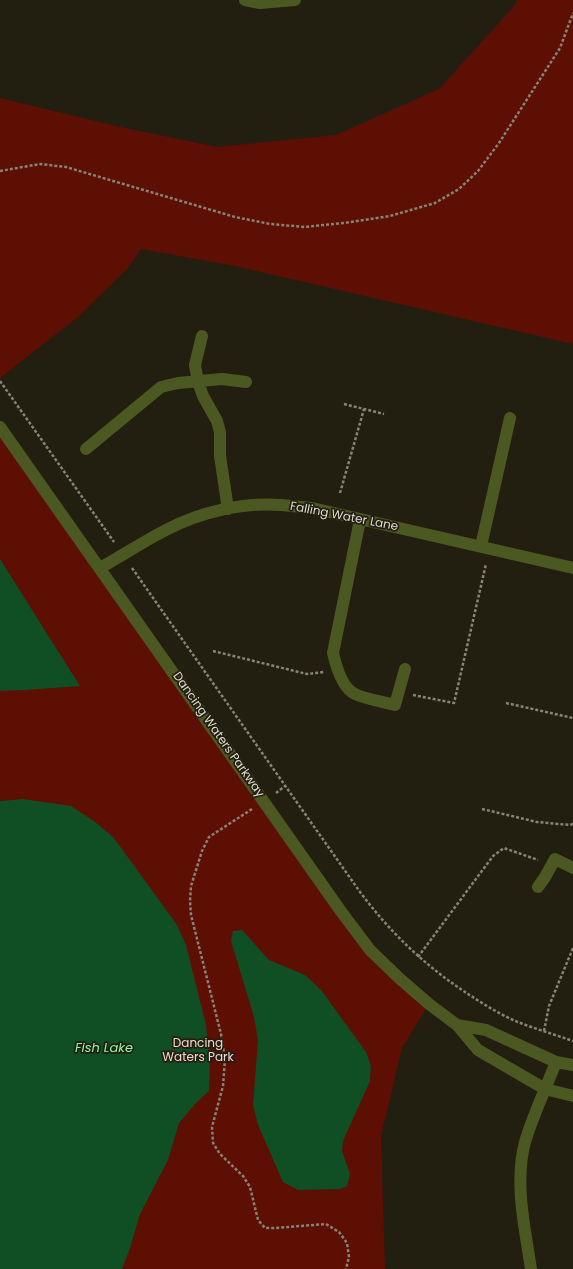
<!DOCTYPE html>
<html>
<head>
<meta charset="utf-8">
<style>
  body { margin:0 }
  canvas { display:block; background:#221e10 }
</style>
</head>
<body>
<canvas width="573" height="1269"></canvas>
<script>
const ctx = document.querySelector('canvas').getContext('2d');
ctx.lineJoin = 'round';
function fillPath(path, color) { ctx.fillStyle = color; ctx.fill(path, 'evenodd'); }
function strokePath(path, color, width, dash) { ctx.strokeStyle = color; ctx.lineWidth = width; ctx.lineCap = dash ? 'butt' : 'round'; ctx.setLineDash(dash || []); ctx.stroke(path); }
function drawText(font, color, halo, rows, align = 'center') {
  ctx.font = font + ' Poppins,sans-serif'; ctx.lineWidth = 3.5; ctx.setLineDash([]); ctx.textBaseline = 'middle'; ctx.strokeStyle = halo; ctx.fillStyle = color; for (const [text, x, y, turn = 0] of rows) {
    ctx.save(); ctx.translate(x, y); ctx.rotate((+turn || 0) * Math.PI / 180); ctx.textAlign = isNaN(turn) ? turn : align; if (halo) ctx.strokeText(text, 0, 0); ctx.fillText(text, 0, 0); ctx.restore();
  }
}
const green = new Path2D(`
  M517,0h56v344l-338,-78 -94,-17 -14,20 -49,48 -78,61v-280l116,28 101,21 119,-12 103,-46 76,-84z
  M0,427l340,483 89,94 -27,44 -21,88 4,133h-385z`);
const water = new Path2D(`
  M0,559l80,127 -55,4 -25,1z
  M23,799l48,7 24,16 18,15 9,12 55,76 9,20 20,80 4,36 -1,30 -14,13 -16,19 -11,37 -28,54 -10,34 -8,21h-122v-468z
  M242,930l27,30 36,15 16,15 45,62 5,14 -1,15 -27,60 -1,10 8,23 -3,12 -7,3 -42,1 -15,-8 -25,-57 -5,-20 5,-64 -4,-24 -23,-76 2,-10z`);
const path = new Path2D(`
  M0,171l40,-7 26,3 169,50 35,7 35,3 39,-4 46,-7 45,-13 24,-14 19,-18 21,-28 61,-95 13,-35
  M0,381l114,161
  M344,404l40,10
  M340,493l24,-84
  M132,568l228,324c30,40 63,72 105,100 15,10 31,20 48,28 19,8 40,14 60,21
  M213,651l94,23 17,-2
  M413,695l41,8 32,-139
  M506,703l67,15
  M276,793l9,-7
  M252,809l-43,28 -7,14 -11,35 -1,15 1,14 30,119 4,25 -2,27 -11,41 1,16 7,11 23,22 7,11 8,33 7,8h10l51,-4 13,8 8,11 2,14 -3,12
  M482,809l55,13 33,3 3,-1
  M418,957l75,-101 11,-8 34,12
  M544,1031l5,-25 24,-58`);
const minor = new Path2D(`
  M245,0l15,3 35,-3
  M202,336l-7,29 3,17 5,14 14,25 3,11v24l8,53
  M0,427l340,483 30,40 29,28 30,26 28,21 21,25 67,39 28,7
  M86,449l75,-62 17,-4 44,-4 24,3
  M360,520l-27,133c3,13 9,35 22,41 10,5 29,8 40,11l10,-36
  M481,546l29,-128
  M100,568c22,-12 44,-27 66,-38 34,-18 77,-28 115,-25 11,1 21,2 31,3l261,60
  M538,887l7,-10 10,-18 18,9
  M457,1025l29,5 70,32 17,3
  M531,1269c-6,-41 -17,-86 -6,-127 8,-27 21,-54 31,-80`);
const streetNames = [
  ["Falling Water Lane",344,517,11],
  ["Dancing Waters Parkway",218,735,55]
];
const parkNames = [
  ["Dancing",198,1044],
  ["Waters Park",198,1058]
];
const waterNames = [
  ["Fish Lake",104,1049]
];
fillPath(green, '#5d0f03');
fillPath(water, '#104e24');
strokePath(path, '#868377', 2.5, [3, 2]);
strokePath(minor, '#4c5821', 12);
drawText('12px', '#dfdcd3', '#221e10', streetNames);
drawText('12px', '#f1d8d2', '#221e10', parkNames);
drawText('italic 13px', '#8ef5a5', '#221e10', waterNames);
</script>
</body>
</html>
